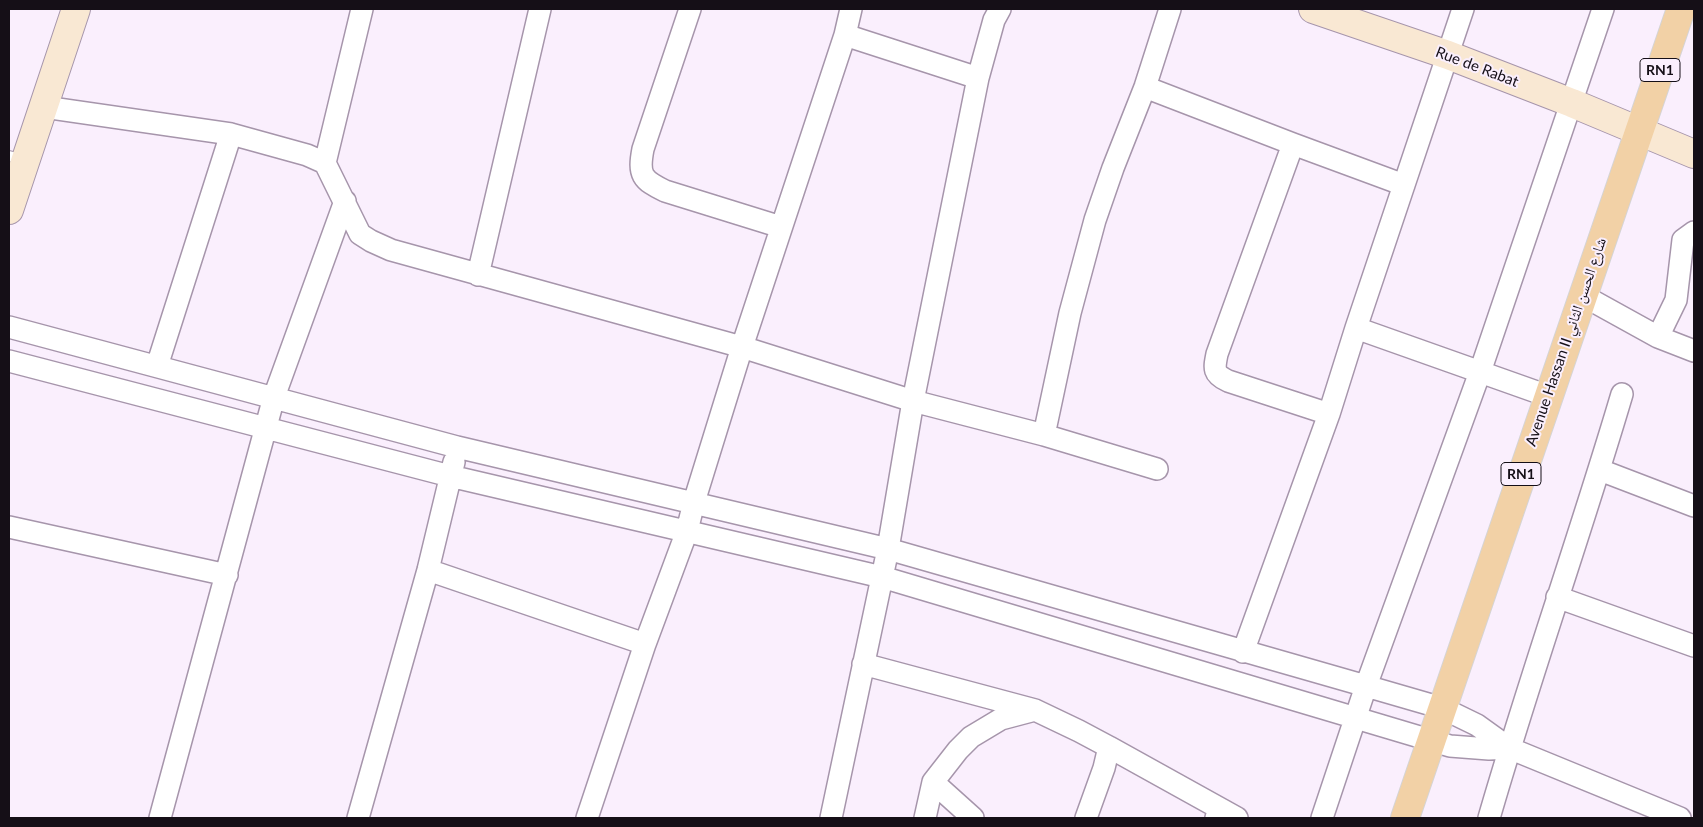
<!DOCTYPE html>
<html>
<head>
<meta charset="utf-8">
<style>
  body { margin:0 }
  #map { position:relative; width:1703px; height:827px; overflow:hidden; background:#faeffd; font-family:Lato,sans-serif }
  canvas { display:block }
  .frame { position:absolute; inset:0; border:10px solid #150f17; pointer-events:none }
</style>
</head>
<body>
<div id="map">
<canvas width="1703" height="827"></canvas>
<div class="frame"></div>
</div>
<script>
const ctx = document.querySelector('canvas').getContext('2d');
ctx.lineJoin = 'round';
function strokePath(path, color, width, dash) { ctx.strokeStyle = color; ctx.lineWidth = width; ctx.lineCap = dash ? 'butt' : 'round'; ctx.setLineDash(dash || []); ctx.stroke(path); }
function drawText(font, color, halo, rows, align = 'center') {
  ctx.font = font + ' Lato,"Noto Naskh Arabic",sans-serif'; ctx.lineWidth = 4; ctx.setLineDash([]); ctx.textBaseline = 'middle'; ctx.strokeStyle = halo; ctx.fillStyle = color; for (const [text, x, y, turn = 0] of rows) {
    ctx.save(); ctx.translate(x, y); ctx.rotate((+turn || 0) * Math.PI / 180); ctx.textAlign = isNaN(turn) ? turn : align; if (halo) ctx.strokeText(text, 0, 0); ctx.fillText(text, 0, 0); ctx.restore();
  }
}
const lane = new Path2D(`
  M9,156l16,4`);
const street = new Path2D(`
  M690,9l-47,140c-5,26 -1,31 22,42l116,36
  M845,35l133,43
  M1145,87l148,57 111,41
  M44,107l187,27 76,21 18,8 35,71 11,7 20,9 351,97 171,54 131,34 113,34
  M1293,144l-76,210c-3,15 -4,20 11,27l101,33
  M325,163l37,-154
  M478,275l62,-266
  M1582,295l76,42 36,14
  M9,327l448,120 431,102 478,137 76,22 35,17 32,23 171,70
  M1356,328l192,68
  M1658,337l18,-37 7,-60 11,-8
  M9,361l441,115 432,101 568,169 39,3 20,-1
  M157,366l74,-232
  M1044,435l26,-122 25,-93 18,-52 32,-81 25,-78
  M1600,470l94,36
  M9,527l218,48
  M428,570l217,74
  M1557,597l137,49
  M1243,652l86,-238 27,-86 107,-319
  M863,664l172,46 44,21 30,16 -5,21 -18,50
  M1109,747l110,61 -3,10
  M933,782l40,36
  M1219,808l18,10
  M160,818l114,-421 71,-196
  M358,818l70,-248 26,-108
  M587,818l58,-174 42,-113 7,-29 48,-155 103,-312 6,-26
  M831,818l57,-269 25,-148 65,-323 16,-58 6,-11
  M925,818l8,-36 25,-32 13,-13 30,-18 34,-9
  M1322,818l44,-132 114,-314 123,-363
  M1489,818c41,-142 91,-282 133,-424`);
const secondary = new Path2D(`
  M1313,9l135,46 124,48 122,51
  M9,210l67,-201`);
const primary = new Path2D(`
  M1405,818l276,-809`);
const shields = [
  [1660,70,40],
  [1521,474,40]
];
const shieldNames = [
  ["RN1",1660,70],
  ["RN1",1521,474]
];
const streetNames = [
  ["Rue de Rabat",1477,67,21],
  ["Avenue Hassan II شارع الحسن الثاني",1566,342,-71]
];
strokePath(lane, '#a695ab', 12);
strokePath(street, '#a695ab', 24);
strokePath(secondary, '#a695ab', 30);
strokePath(primary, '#d5d4d5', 30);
strokePath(lane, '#fff', 10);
strokePath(street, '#fff', 21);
strokePath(secondary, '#f9e8d3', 28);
strokePath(primary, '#f2d1a6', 28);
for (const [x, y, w] of shields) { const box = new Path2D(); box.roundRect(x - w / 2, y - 11.5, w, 23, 4); ctx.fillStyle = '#faeffd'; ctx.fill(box); strokePath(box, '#150f17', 1); }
drawText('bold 14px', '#150f17', null, shieldNames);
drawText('15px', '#150f17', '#faeffd', streetNames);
</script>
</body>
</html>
